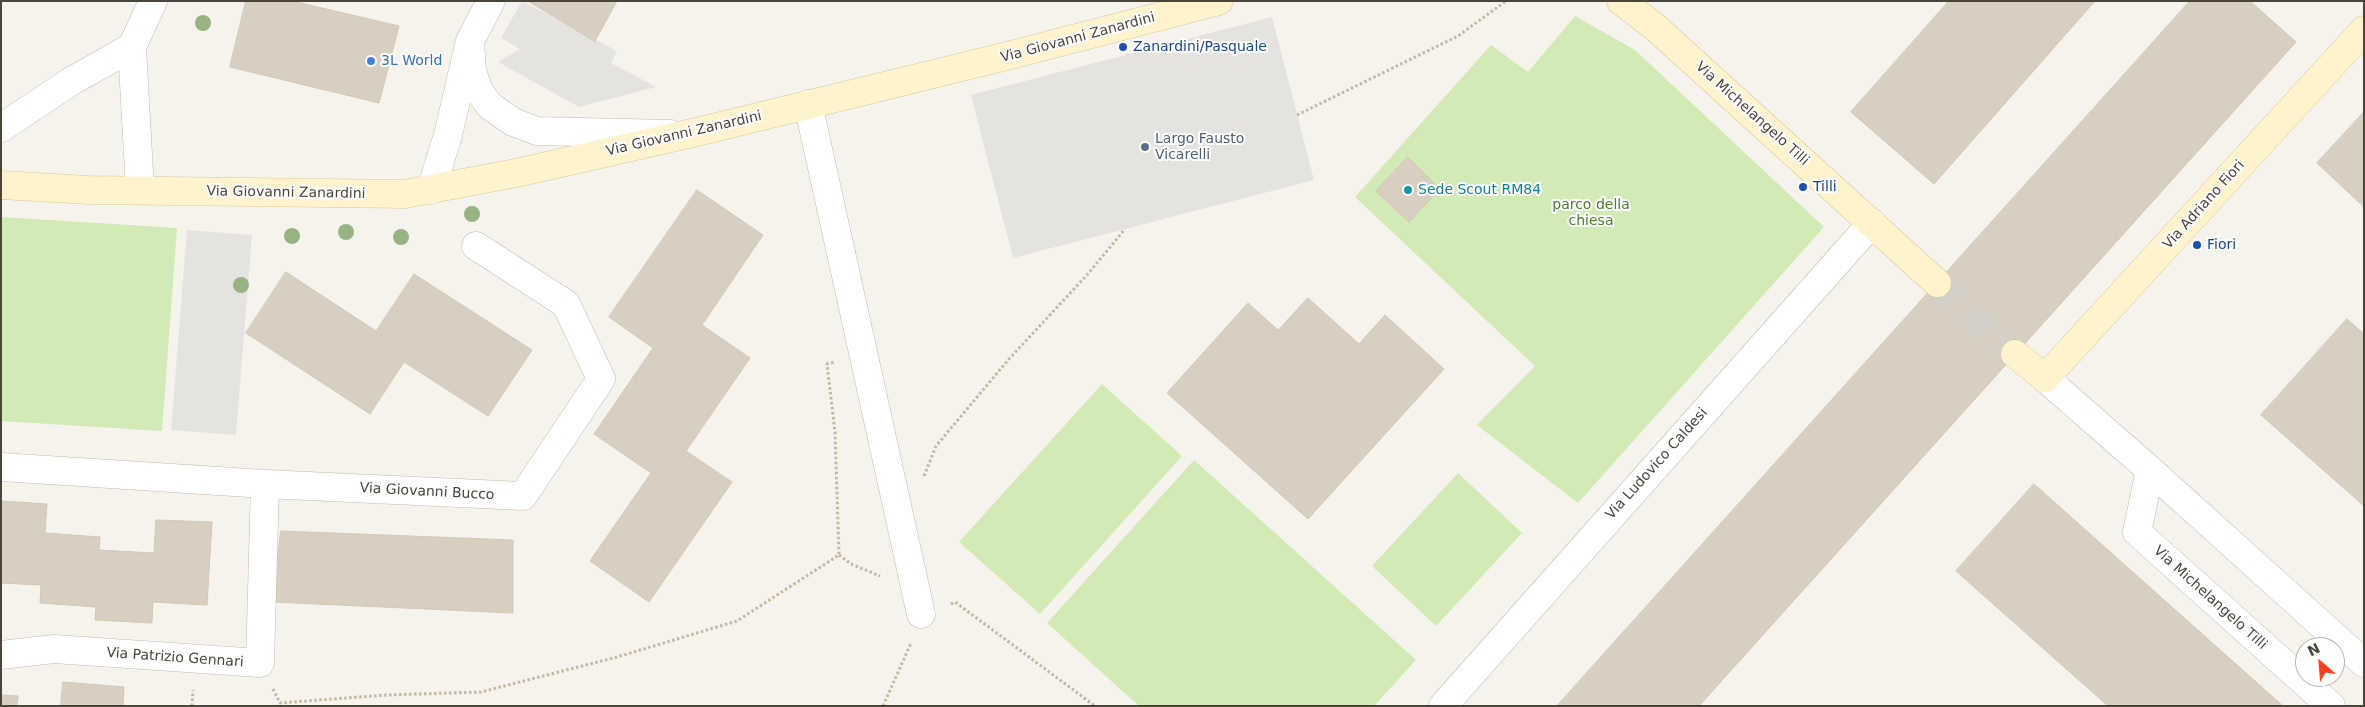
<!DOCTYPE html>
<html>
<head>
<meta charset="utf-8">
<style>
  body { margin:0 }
  #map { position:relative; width:2365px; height:707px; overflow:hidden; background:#f6f3ec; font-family:"DejaVu Sans",sans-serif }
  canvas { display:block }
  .frame { position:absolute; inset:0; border:2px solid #4b4439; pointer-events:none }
  .north { position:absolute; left:2295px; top:637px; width:50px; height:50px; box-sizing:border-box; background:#fff; border:1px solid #b7b4b0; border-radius:50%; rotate:333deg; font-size:14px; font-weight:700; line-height:20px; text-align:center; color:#4b4439 }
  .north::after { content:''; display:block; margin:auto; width:18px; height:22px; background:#fc3f1d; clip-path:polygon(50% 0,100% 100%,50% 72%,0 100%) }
</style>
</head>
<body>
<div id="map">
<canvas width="2365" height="707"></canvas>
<div class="frame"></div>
<div class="north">N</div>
</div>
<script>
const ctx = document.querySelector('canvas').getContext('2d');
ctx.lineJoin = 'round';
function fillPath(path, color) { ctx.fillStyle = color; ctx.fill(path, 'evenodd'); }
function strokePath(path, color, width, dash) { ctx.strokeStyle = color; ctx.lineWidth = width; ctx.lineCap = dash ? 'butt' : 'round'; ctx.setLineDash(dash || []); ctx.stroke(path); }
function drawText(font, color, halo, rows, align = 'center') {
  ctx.font = font + ' "DejaVu Sans",sans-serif'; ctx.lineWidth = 4; ctx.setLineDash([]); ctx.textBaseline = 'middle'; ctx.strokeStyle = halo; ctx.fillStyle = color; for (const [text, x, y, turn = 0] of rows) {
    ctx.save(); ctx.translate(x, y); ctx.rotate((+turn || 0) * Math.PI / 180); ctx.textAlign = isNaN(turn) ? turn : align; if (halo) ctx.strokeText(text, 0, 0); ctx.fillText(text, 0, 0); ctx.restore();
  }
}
const green = new Path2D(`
  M1575,16l60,34 189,177 -246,276 -101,-78 58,-59 -180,-169 136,-152 37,27z
  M1,217l176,11 -15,203 -161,-10z
  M1102,384l80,72 -142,158 -81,-72z
  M1194,460l222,200 -42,46h-235l-92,-83z
  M1458,473l64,60 -86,93 -64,-60z`);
const parking = new Path2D(`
  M522,1l95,50 -6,12 45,24 -77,20 -81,-45 22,-13 -19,-11z
  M1272,17l42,163 -301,78 -42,-163z
  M187,230l65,5 -16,200 -65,-5z`);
const building = new Path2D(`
  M246,1h46l107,25 -20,77 -149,-36z
  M528,1h89l-22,40z
  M1949,1h146l-161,183 -83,-72z
  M2190,1h60l46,41 -597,664h-142z
  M2364,112v95l-47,-44z
  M1408,157l32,32 -31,33 -33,-31z
  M697,190l66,45 -61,90 48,33 -64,93 46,31 -83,120 -59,-41 61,-88 -57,-39 59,-86 -44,-31z
  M286,272l90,59 38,-57 118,76 -44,66 -84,-54 -34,52 -124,-81z
  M1308,298l51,46 26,-29 59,54 -136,150 -141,-126 81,-90 30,27z
  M2347,319l17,15v172l-103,-91z
  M2034,484l249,222h-175l-152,-135z
  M1,501l46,3 -2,29 55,4 -1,13 55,3 2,-33 56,2 -5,83 -54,-3 -1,21 -57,-3 1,-13 -56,-4 1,-18 -40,-2z
  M281,531l232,9v73l-240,-11z
  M63,682l61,5 -1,19h-62z
  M1,695l17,1 -1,10h-16z`);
const secondaryTunnel = new Path2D(`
  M1937,283l78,71`);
const path = new Path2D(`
  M1297,115l161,-79 48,-35
  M924,476l12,-30 73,-87 78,-84 38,-46
  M839,555l12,9 29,12
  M951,604l4,-2 140,104
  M273,689l7,14 106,-8 95,-3 136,-35 120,-36 102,-66 -4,-123 -8,-68 8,-2
  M192,706l1,-16
  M883,706l28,-63`);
const street = new Path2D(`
  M470,41l2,30 7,20 11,15 23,16 24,9 133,3
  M808,104l113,510
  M1,128l69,-46 62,-35
  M140,190l-8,-143 21,-46
  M431,190l17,-55 22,-94 21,-40
  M2045,378l105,92 214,193
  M1,467l264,17 258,12 78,-117 -35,-75 -90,-58
  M2150,470l-13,62 194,174
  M1,655l53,-6 206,14 5,-179
  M1443,706l429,-483`);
const secondary = new Path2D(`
  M1621,1l34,26 282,256
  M1,185l88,5 316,4 116,-22 180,-41 306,-75 212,-55
  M2015,354l30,24 319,-348`);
const trees = [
  [203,23],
  [472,214],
  [346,232],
  [292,236],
  [401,237],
  [241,285]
];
const markers = [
  [1123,47,5,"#1a4fb4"],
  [371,61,5,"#3f7fe0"],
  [1145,147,5,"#5c6f8a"],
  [1803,187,5,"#1a4fb4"],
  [1408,190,5,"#0f9aa8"],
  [2197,245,5,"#1a4fb4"]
];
const streetNames = [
  ["Via Giovanni Zanardini",1078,38,-15],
  ["Via Michelangelo Tilli",1752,114,42],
  ["Via Giovanni Zanardini",684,134,-13],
  ["Via Giovanni Zanardini",286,193,1],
  ["Via Adriano Fiori",2204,205,-48],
  ["Via Ludovico Caldesi",1657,464,-48],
  ["Via Giovanni Bucco",427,492,3],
  ["Via Michelangelo Tilli",2210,598,42],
  ["Via Patrizio Gennari",175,658,4]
];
const transitNames = [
  ["Zanardini/Pasquale",1133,47],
  ["Tilli",1813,187],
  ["Fiori",2207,245]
];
const shopNames = [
  ["3L World",381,61]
];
const serviceNames = [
  ["Largo Fausto",1155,139],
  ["Vicarelli",1155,155]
];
const cultureNames = [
  ["Sede Scout RM84",1418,190]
];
const parkNames = [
  ["parco della",1591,205],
  ["chiesa",1591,221]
];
fillPath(green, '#d2eab5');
fillPath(parking, '#e5e3e0');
fillPath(building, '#d8cfc1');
strokePath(building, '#d3c7b4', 1);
strokePath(secondaryTunnel, '#d4d0c8', 28, [28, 14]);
strokePath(street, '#c2bbae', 29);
strokePath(secondary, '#d6c79b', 29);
strokePath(path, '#c4b79f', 3, [2.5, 2.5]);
strokePath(street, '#fff', 28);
strokePath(secondary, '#fff3cd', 28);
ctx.fillStyle = '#97b381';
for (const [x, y] of trees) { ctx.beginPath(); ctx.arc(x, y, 8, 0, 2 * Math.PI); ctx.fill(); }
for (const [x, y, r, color] of markers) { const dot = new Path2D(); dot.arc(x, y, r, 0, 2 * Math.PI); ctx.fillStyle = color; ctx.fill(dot); strokePath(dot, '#fff', 2); }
drawText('14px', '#4b4439', '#fff', streetNames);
drawText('14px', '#164399', '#fff', transitNames, 'left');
drawText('14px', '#366cbe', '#fff', shopNames, 'left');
drawText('14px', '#4e5e75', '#fff', serviceNames, 'left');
drawText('14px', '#0d838f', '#fff', cultureNames, 'left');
drawText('14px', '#4a7f2a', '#fff', parkNames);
</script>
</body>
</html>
